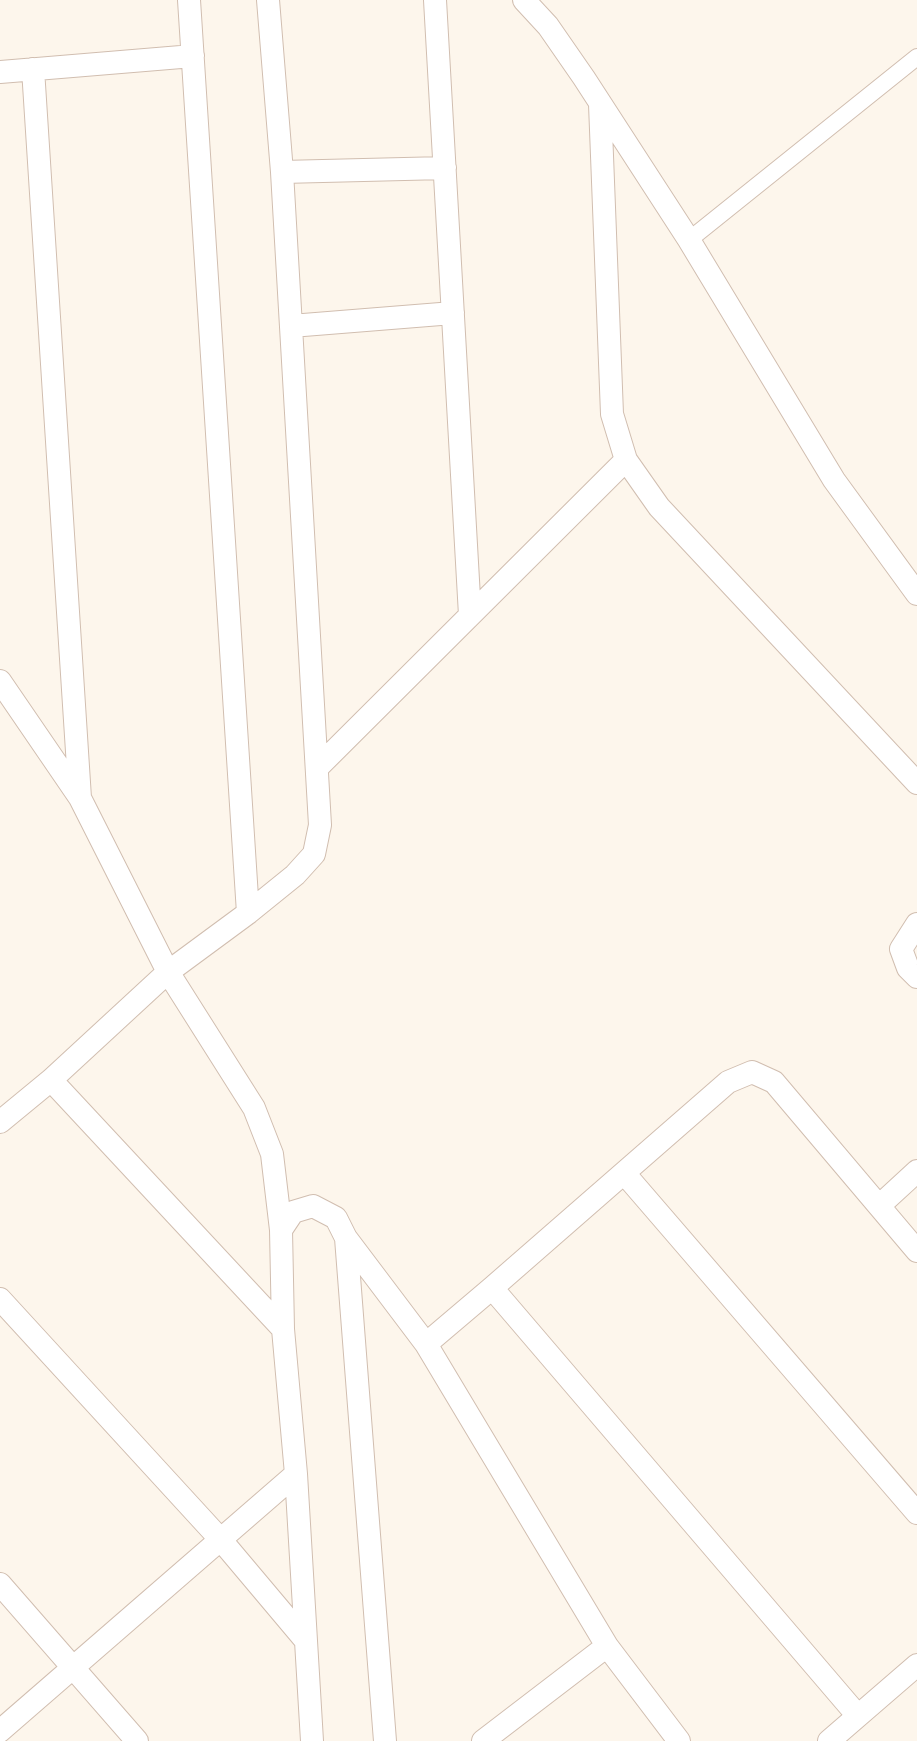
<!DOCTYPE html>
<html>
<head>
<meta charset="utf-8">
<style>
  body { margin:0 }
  canvas { display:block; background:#fdf6ec }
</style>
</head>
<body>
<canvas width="917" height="1741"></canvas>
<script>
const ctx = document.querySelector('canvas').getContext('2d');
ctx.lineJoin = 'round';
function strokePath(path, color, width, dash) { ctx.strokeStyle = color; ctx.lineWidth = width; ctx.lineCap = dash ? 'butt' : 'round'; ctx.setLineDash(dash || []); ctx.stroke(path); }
const service = new Path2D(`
  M689,240l228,-183`);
const minor = new Path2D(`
  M189,0l59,913
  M435,0l35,615
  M524,0l24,26 36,52 105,162 145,240 83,114
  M33,69l47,729
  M0,72l193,-16
  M600,104l12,310 14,46 33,47 258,276
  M282,172l163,-4
  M291,326l162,-13
  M0,681l80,117 88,174 86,136 18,46 9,76
  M317,768l309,-308
  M917,924l-16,25 7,19 9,9
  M51,1080l232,249
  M0,1122l51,-42 117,-108 80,-59 47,-38 19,-21 6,-29 -38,-653 -14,-172
  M624,1173l293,340
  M879,1206l38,-35
  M346,1238l80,106 181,302 72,95
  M492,1288l366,428
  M0,1299l221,241 85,101
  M426,1344l66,-56 236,-206 24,-10 22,10 143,169
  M0,1584l137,157
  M0,1731l296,-257
  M312,1741l-16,-267 -13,-145 -2,-99 12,-18 20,-6 23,12 10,20 39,503
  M483,1741l124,-95
  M829,1741l88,-76`);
strokePath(service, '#d1beb0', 18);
strokePath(minor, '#d1beb0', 24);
strokePath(service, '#fff', 16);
strokePath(minor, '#fff', 22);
</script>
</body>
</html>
